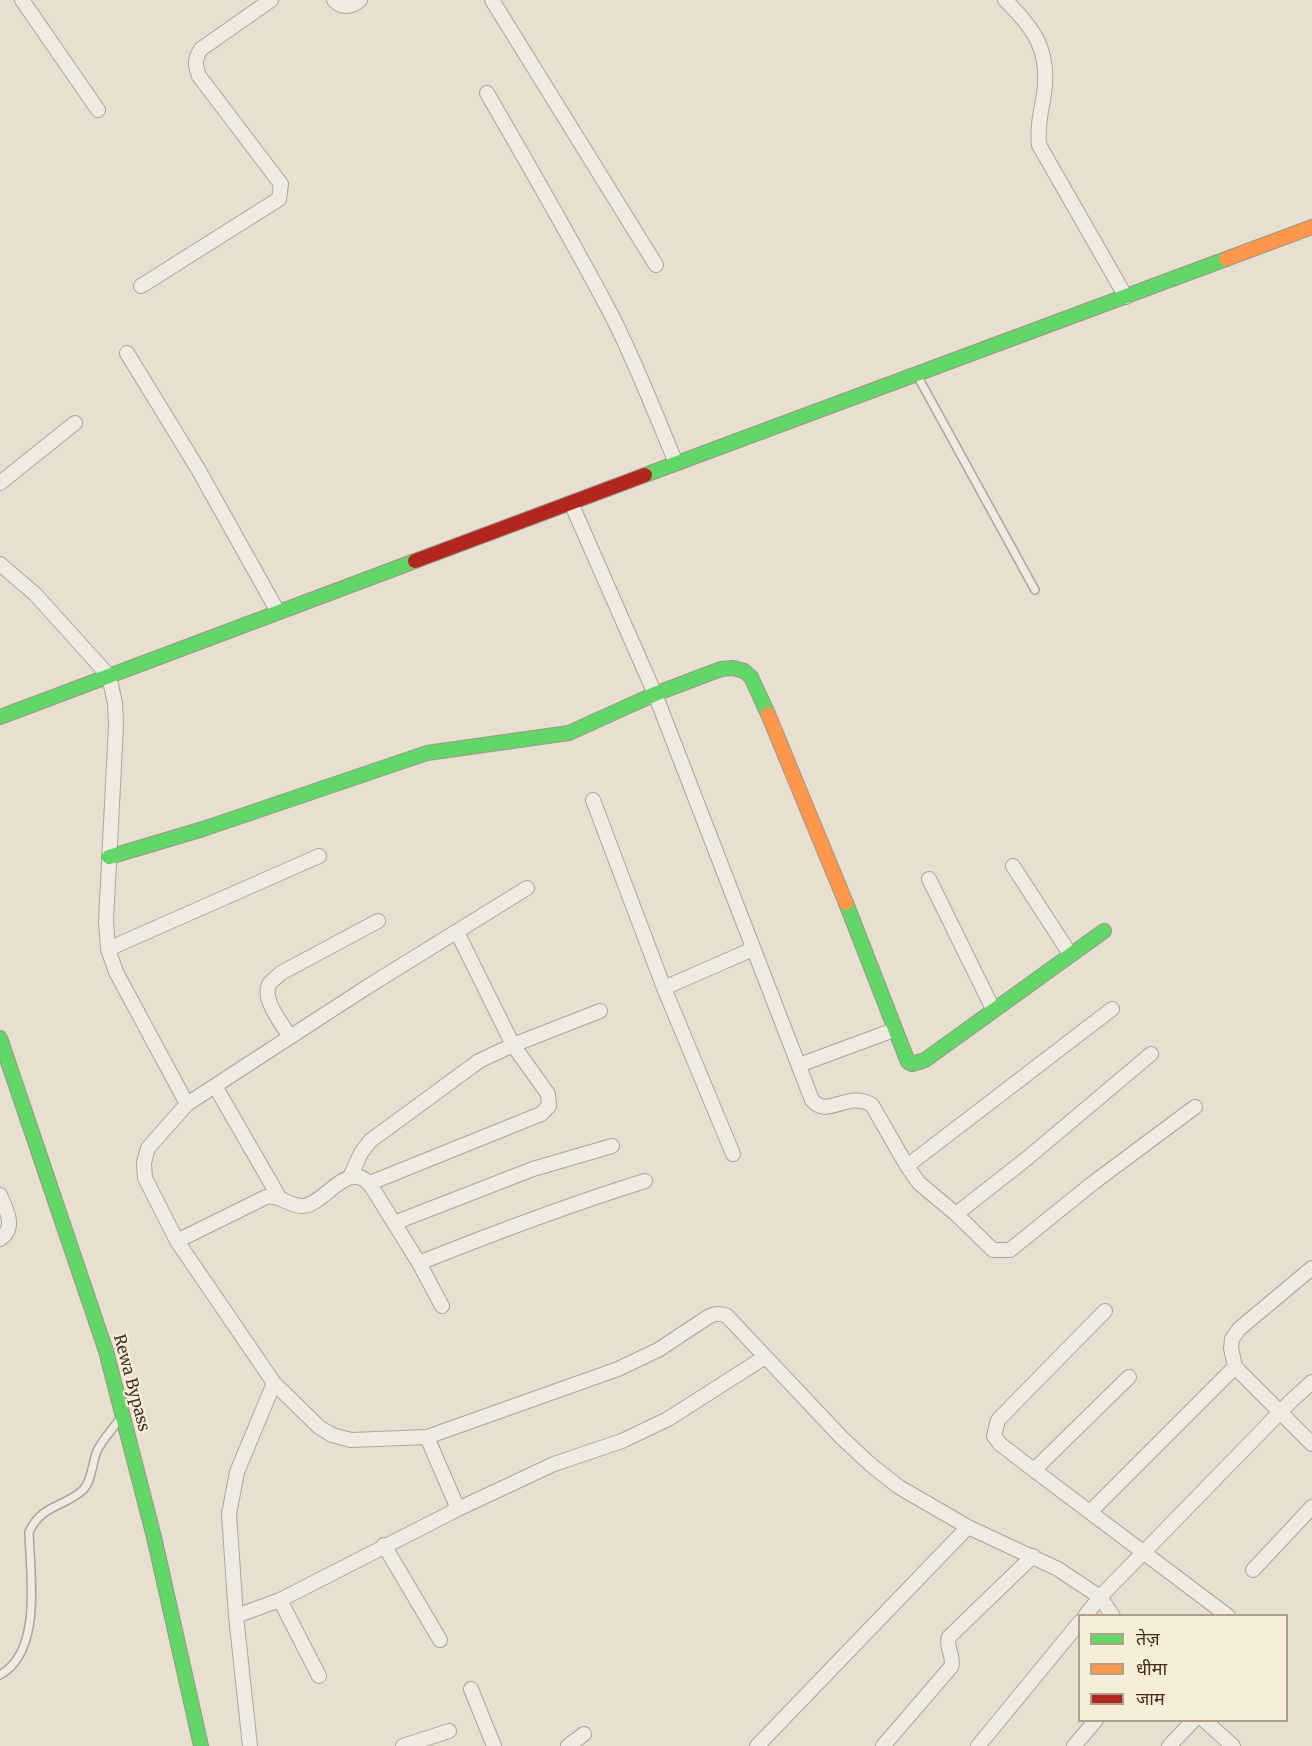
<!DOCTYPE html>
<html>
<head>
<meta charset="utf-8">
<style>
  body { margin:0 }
  #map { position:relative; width:1312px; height:1746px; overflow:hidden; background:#e7e0d1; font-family:Merriweather,"Noto Sans Devanagari",serif }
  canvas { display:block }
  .legend { position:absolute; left:1078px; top:1614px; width:210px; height:108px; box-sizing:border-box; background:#f7eed8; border:2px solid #ada18e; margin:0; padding:8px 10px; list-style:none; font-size:18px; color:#3d2e20 }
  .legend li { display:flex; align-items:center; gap:12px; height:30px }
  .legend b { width:30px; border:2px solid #ada18e }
</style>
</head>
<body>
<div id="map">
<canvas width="1312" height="1746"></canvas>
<ul class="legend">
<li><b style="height:8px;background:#63d668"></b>तेज़</li>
<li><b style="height:8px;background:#ff974d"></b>धीमा</li>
<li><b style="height:8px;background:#b3261e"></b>जाम</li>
</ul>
</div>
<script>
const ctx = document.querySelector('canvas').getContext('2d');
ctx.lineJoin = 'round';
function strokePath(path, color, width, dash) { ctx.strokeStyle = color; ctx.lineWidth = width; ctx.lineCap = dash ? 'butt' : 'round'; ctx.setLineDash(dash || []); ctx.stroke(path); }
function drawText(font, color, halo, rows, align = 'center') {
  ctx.font = font + ' Merriweather,serif'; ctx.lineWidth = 4.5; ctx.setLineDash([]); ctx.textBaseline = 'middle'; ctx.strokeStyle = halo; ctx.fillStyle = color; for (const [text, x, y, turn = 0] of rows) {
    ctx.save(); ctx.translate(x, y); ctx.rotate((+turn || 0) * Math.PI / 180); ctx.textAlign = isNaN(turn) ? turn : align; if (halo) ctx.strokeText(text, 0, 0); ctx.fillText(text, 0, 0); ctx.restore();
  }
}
const lane = new Path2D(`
  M918,377l117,213
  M0,1675c43,-24 30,-101 29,-143 13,-28 34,-24 54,-42 9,-9 9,-27 14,-39 5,-11 15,-21 22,-31`);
const street = new Path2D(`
  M22,0l76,110
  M334,0c8,9 18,7 26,0
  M492,0l164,265
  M1005,0c30,29 45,51 39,94 -3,17 -7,34 -5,51l87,152
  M487,93c43,75 87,150 127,227 23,46 42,95 62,143
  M141,286l138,-87 2,-15 -82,-108c-4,-11 -5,-16 2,-27l70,-49
  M127,353l71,116 80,143
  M0,483l75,-60
  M571,503l84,191 157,406c16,19 35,-10 60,5l35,61 12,17 37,31 37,36h17l83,-67 102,-76
  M0,564l35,30 74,82 6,27 1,23 -10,195 2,28 8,23 71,132
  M593,800l71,188 69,166
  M1013,866l57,88
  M929,879l64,130
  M108,949l211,-93
  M664,988l89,-39
  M290,1037c-7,-12 -30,-39 -20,-54 3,-3 8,-7 11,-10l97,-52
  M799,1065l95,-35
  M215,1086l64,111
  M907,1166l205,-157
  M350,1177l11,-24 9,-12 109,-80 34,-16 87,-34
  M370,1183l171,-69 8,-8 -1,-12 -35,-49 -56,-113
  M0,1195c6,14 17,33 0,44
  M956,1214l69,-54 126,-106
  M394,1223l139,-54 79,-23
  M177,1241l89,-44c14,-3 22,9 36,9 22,1 48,-53 71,-17l46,74 23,43
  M419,1263c75,-30 149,-58 226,-82
  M1312,1268l-73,61 -7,10 -1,9 4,19 77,77
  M1105,1311l-107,109 -4,16 6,8 34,26 194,146
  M274,1383l45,44 13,8 19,5 76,-3 191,-68 40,-19 50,-33c7,-4 12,-4 19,-1l114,121 30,28 28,22 69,40 90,42 42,28 13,19
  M427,1437l31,72
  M1034,1470l95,-93
  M1090,1512l145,-145
  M384,1545l56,95
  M1253,1570l59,-63
  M280,1600l39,76
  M236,1616l44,-16 178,-91 96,-45 68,-23 46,-22 97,-62
  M1085,1616l15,-19 191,-196 21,-19
  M471,1689l23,57
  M1204,1720l29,26
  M250,1746l-14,-130 -7,-102 8,-42 37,-89 -97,-142 -32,-63 -1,-15 4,-15 39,-44 180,-117 160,-99
  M403,1746l46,-15
  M568,1746l16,-12
  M757,1746l211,-219
  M883,1746l68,-79c4,-11 -6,-19 -2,-30l84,-81
  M978,1746l102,-124
  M1074,1746l22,-26
  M1169,1746l25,-26`);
const fast = new Path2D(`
  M645,475l581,-216
  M0,717l415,-156
  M109,857l94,-28 224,-76 142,-20 86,-39 66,-25 12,-1 11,3 7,6 17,37
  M846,903l62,159 4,2 13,-4 179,-129
  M0,1038l106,313 48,186 47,209`);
const slow = new Path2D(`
  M1226,259l86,-32
  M768,714l78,189`);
const jam = new Path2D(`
  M415,561l230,-86`);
const streetNames = [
  ["Rewa Bypass",131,1383,75]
];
strokePath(lane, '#ada599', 10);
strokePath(street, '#ada599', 16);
strokePath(fast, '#9c958a', 16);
strokePath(slow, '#9c958a', 16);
strokePath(jam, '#9c958a', 16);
strokePath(lane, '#efebe3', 7);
strokePath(street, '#efebe3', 14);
strokePath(fast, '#63d668', 14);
strokePath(slow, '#ff974d', 14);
strokePath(jam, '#b3261e', 14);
drawText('16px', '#3d2e20', '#f7eed8', streetNames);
</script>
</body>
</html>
